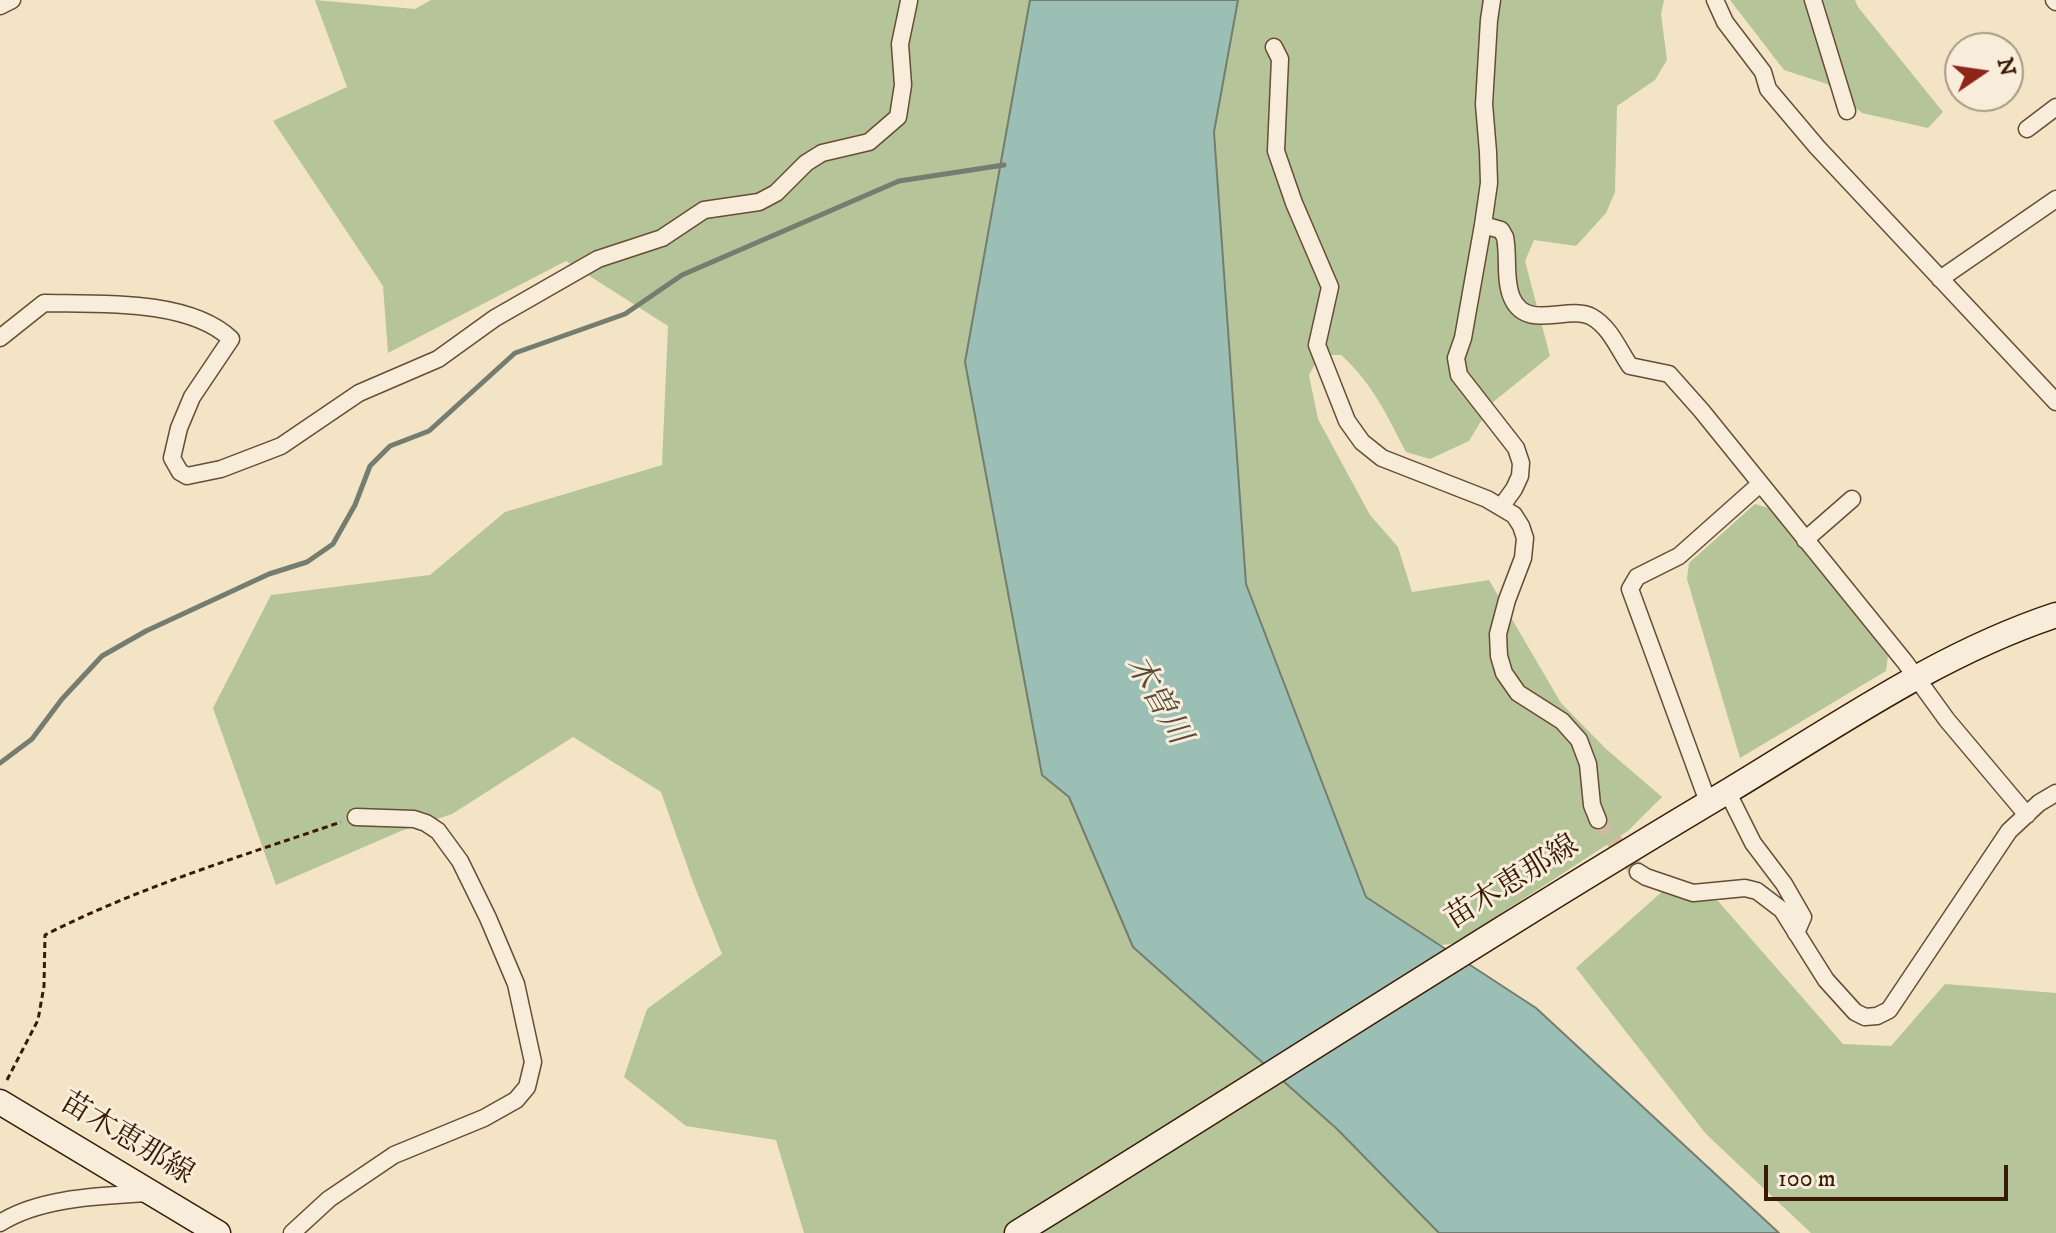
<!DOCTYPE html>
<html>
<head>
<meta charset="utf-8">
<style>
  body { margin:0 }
  #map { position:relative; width:2056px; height:1233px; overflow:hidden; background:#f3e4c6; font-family:"IM FELL DW Pica",serif }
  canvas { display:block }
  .north { position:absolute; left:1944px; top:32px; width:80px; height:80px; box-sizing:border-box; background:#f7edda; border:2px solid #ab9985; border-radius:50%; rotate:77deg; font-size:22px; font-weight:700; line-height:32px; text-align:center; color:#391a05 }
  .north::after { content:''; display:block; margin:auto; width:28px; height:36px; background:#8f2418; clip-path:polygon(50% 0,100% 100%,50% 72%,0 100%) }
  .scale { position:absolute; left:1764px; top:1165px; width:244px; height:36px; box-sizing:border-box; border:4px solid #391a05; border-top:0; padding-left:10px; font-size:24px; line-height:28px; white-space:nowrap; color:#391a05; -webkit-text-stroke:6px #f7edda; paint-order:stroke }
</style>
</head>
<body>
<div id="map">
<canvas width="2056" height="1233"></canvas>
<div class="north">N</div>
<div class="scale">100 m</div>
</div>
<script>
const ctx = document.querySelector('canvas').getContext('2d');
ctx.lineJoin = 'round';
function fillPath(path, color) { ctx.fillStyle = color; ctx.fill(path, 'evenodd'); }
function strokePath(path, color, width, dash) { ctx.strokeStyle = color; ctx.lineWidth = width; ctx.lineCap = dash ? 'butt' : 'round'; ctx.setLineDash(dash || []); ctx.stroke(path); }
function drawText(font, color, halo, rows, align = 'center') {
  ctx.font = font + ' "IM FELL DW Pica","Noto Serif JP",serif'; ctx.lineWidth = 6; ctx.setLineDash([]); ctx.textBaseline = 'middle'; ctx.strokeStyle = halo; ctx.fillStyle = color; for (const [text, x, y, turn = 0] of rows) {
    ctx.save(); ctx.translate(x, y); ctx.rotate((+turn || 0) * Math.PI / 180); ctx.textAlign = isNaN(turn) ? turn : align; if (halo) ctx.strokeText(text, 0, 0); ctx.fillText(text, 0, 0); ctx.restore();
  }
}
const green = new Path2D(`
  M315,0l100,9 16,-9h599l-65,362 77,413 27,22 64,150 204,182 102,104h-635l-28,-93 -90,-14 -62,-49 23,-68 75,-55 -28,-69 -33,-93 -88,-55 -121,77 -51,17 -125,54 -63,-177 58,-113 159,-20 75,-63 157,-47 6,-139 -102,-65 -178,92 -5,-67 -110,-165 74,-34z
  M1238,0h426l-3,14 6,46 -12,20 -38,26 -2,86 -9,21 -30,33 -42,-6 -9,21 25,95 -58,47 -23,38 -39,18 -24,-7c-20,-38 -32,-67 -65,-97h-21l-11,20 9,44 52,96 28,32 14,45 77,-12 72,123 45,46 56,48 -34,34 -174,113 -17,1 -71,-48 -120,-313 -32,-452z
  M1730,0h125l3,7 85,105 -15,16 -66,-15 -35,-29 -43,-14z
  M1755,504l14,4 119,148 -2,15 -146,87 -53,-179 2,-16z
  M1664,890l54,11 125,143 48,2 54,-62 111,9v240h-245l-105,-99 -130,-166z`);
const water = new Path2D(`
  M1030,0h208l-24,132 32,452 120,313 170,111 243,225h-340l-102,-104 -204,-182 -64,-150 -27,-22 -77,-413z`);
const stream = new Path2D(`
  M0,763l32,-24 30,-40 40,-43 44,-25 123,-57 38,-12 26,-18 22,-39 15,-39 20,-20 39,-15 86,-78 110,-39 57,-39 217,-94 105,-16`);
const minorTunnel = new Path2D(`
  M1598,820l40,52`);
const path = new Path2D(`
  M7,1080l31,-60 6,-34 1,-51c94,-48 197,-79 296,-113`);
const minor = new Path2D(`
  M1492,0l-3,20 -5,84 4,48 1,31 -6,42 -20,113 -7,20 3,17 57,73 5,15 -1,13 -6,13 -13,18
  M1715,0l10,22 38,50 5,17 49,58 239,255
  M1813,0l34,111
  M2054,0l2,2
  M0,6l12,-6
  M1274,47l6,12 -4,92 18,52 36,84 -13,58 30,76 15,21 20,16 105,41 27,16 7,11 4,12 -2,20 -16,42 -9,34 1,22 5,17 14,20 44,28 17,19 9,24 4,41 6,15
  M2027,129l29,-22
  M1483,225l18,5 4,7c4,19 -1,43 7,61 15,34 56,6 80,19 18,10 27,33 38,49l39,8 32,36 204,252 42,58 80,95
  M1940,279l116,-80
  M0,338l44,-35c55,1 145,-4 187,36l-39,58 -13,31 -7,30 8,14 7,4 34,-7 60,-23 78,-53 79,-34 57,-41 103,-59 64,-21 42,-28 55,-8 17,-9 30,-30 16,-10 47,-11 29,-25 5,-32 -3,-41 9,-43
  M1805,540l47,-41
  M1727,791l26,52 31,41 19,33 -7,16
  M1708,802l-78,-213 7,-12 42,-21 81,-72
  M1638,872l8,5 47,16 52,-5 12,3 25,19 44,70 29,32 10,5 12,-1 12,-6 120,-179 30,-28 17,-10
  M0,1223c41,-26 102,-27 149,-30
  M292,1233l37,-34 65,-44 90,-37 32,-18 11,-13 6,-25 -17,-78 -28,-66 -28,-57 -22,-30 -12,-8 -12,-4 -58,-2`);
const secondary = new Path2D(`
  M0,1102l218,131
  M1017,1233c238,-147 472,-300 713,-443 105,-63 208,-136 326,-175`);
const streetNames = [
  ["苗木恵那線",1513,884,-32],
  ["苗木恵那線",126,1140,31]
];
const waterNames = [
  ["木曽川",1156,701,60]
];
fillPath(green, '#b5c599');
fillPath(water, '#9bbfb5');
strokePath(water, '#747d6f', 2);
strokePath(stream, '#747d6f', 5);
strokePath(minorTunnel, '#cebc9f', 16, [16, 8]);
strokePath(minor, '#684c35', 19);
strokePath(secondary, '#391a05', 27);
strokePath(path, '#391a05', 3, [6, 4]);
strokePath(minor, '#f7edda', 16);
strokePath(secondary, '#f7edda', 24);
drawText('30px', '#391a05', '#f7edda', streetNames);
drawText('italic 32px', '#564c3a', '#f7edda', waterNames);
</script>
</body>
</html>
